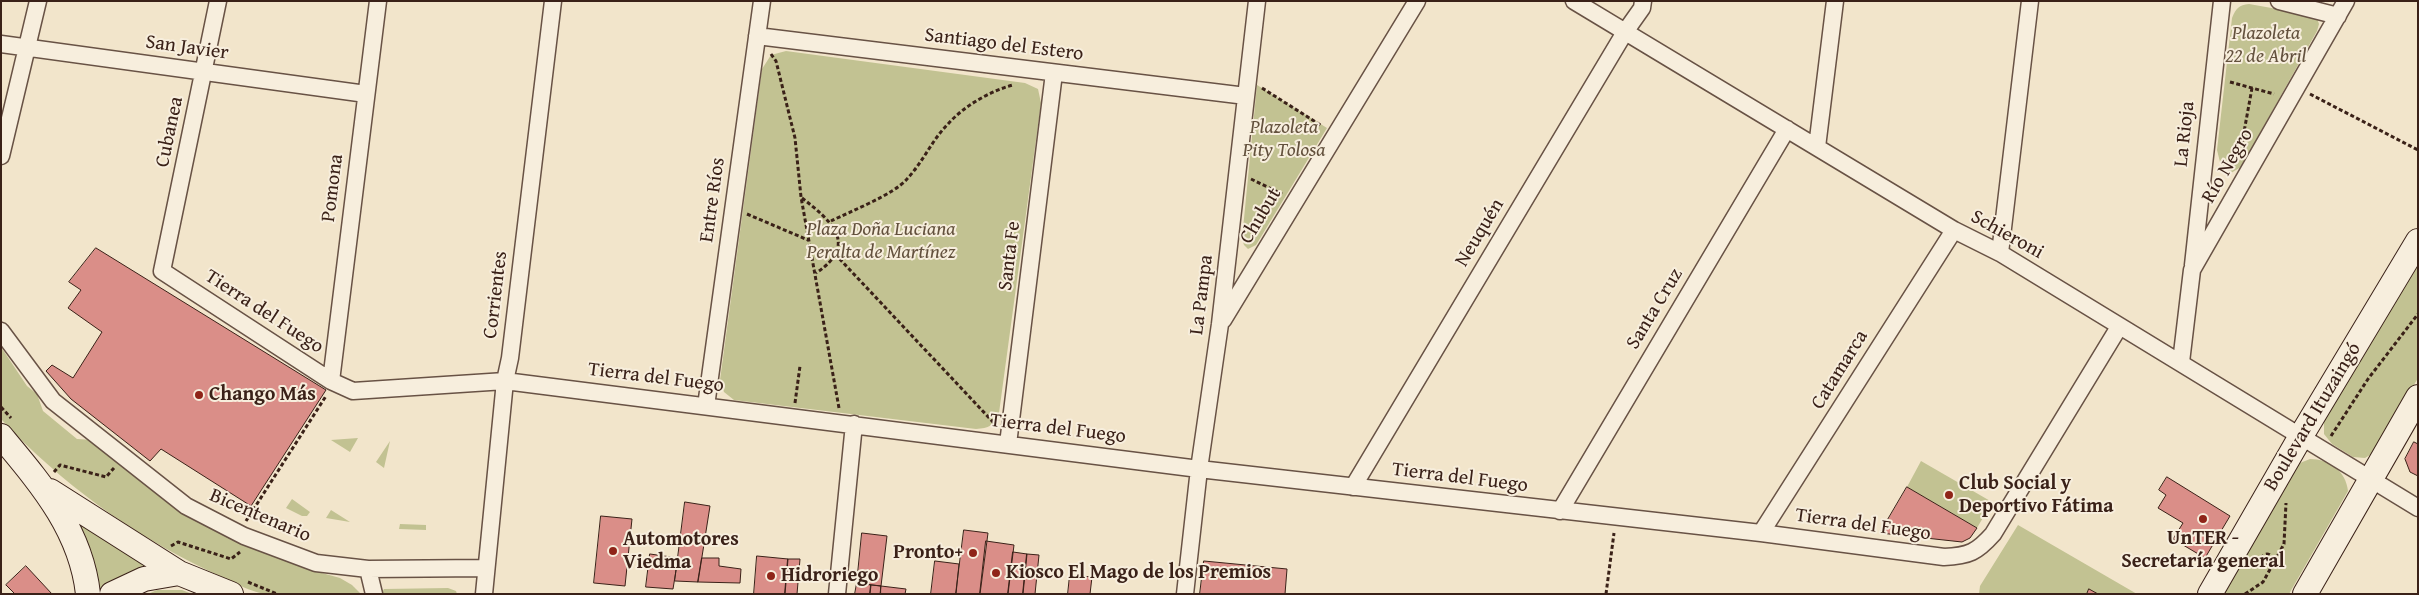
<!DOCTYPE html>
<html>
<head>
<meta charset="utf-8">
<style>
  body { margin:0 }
  #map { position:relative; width:2419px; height:595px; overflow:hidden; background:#f2e5cb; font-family:"Gentium Book Plus",serif }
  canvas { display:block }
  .frame { position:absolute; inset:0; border:2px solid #3a2118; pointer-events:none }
</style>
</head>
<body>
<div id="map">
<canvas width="2419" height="595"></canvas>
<div class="frame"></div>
</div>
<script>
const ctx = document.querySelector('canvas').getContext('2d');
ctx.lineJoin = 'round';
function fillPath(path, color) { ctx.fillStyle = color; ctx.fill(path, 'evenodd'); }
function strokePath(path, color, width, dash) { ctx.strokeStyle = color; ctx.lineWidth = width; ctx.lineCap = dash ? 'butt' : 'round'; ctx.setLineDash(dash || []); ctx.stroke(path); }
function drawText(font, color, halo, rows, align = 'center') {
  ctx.font = font + ' "Gentium Book Plus",serif'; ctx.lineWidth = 4; ctx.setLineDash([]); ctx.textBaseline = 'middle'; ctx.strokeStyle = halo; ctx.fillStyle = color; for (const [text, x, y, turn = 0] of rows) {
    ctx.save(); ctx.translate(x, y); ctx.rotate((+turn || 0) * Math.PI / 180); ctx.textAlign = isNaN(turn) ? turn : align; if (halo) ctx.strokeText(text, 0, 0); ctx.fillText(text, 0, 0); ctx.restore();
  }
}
const green = new Path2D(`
  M2249,4l62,11 6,3 2,6 -2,7 -76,136 -10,6 -4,-1 -7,-10 -3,-12 15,-132c4,-10 7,-13 17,-14z
  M786,51l239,32 13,6 3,14 -42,310c-5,13 -10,15 -23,16l-242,-29 -10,-8 -4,-12 42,-311 9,-14z
  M1257,85l70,43 -71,117 -8,4 -4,-4 -2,-6z
  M2418,262v116l-43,74 -10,6 -12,-1 -21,-13 -8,-10v-13z
  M1,347l26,39 10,8 6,17 34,28 16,1 151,102 67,28 29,8 12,7 9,9c-31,0 -64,1 -95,0 -17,-2 -41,-16 -57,-23 -79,-38 -147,-87 -208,-152z
  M358,438l-8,14 -19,-12z
  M390,441l-6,27 -8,-6z
  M2310,459c19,0 36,12 38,32l-59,103h-65l76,-131z
  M1921,461l71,41 -15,26 -70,-41z
  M292,499l18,13 -3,4h-5l-16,-8z
  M331,510l19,12 -24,-4z
  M70,516l82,49 -49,28 -5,-1 -7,-42z
  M400,524l26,1v5l-27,-1z
  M2018,525l119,69h-158l1,-8z
  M448,588l8,3 1,3h-76l3,-5z
  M157,590h25l10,4h-44z`);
const building = new Path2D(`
  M96,248l230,142 -75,116 -90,-57 -11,12 -79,-62 -25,-28 6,-6 21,13 29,-46 -34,-24 13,-18 -12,-8z
  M2414,442l4,2v32l-8,-4 -5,-13z
  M2167,477l63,39 -25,42 -32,-19 10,-16 -25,-15 8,-13 -7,-5z
  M1907,487l70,41 -7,10 -8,4 -82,-9z
  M685,502l25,4 -12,76 -23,-1z
  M601,516l31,3 -7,67 -31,-3z
  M964,530l24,3 -8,61h-24z
  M862,533l25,3 -6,50 -24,-3z
  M986,541l28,4 -6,49h-28z
  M1013,552l14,2 -4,40h-15z
  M650,554l28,4 -5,31 -27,-2z
  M1027,554l12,1 -4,39h-12z
  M757,556l31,3 -3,35h-31z
  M702,558h17v8l22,3 -1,14 -42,-1z
  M788,559h12l-3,35h-12z
  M935,561l24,3 -3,30h-25z
  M1204,561l83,8 -2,25h-85z
  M26,566l26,28h-37l-9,-9z
  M1070,575l22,2 -2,17h-22z
  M857,583l14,2 -1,9h-15z
  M871,585l10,1 -1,8h-10z
  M881,586l25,3 -1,5h-24z
  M2089,589l9,5h-11z`);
const path = new Path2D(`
  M771,54l5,7 19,77 6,59 38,211
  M2230,82l44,12
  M1262,88l60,38
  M2310,94l108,56
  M2242,143l10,-55
  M1251,179l31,15
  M802,198c28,22 58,46 14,75
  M747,214l61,26
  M831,221c20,-10 62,-26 76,-42 16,-17 25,-39 41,-55 16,-18 42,-33 65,-39
  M835,254l159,169
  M795,403l5,-37
  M1,407l10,11
  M2331,436l37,-57 50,-65
  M54,472l6,-7 46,12 8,-9
  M246,521l80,-125
  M171,546l7,-4 53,17 9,-7
  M2262 559a5 5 0 1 1 10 0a5 5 0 1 1-10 0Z
  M2250,565l14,-2
  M248,582l29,12
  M1606,594l8,-61
  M2245,594l18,-12 21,-38 2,-41`);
const street = new Path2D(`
  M218,1l-56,270 169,110 22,10 152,-10 694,88 562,64 183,24c25,-1 33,-5 49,-23l126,-207
  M1574,1l380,229 46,23 418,255
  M2279,1l59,15
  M757,36l489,60
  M1,44l365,50
  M1817,147l18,-146
  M1,156l37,-155
  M2000,253l30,-252
  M2193,265l29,-264
  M1223,320l194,-319
  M1,331l52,70 133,105 58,30 72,27 52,6 117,-1
  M2181,362l11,-92 154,-269
  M331,381l47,-380
  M706,406l56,-405
  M1008,444l46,-371
  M1353,487l272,-455 17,-24 1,-7
  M1560,511l227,-382
  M1761,533l193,-303
  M368,569l6,25
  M484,594l21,-213 5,-23 43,-357
  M837,594l17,-170
  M1185,594l14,-125 21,-145 37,-323`);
const secondary = new Path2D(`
  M1,436c40,48 80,94 87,158
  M50,491l129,82
  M112,594l32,-15 35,-6 52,21
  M2210,594l91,-158 117,-195
  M2305,594l113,-197`);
const markers = [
  [199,395,5,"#8f2418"],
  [1949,495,5,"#8f2418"],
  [2203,519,5,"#8f2418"],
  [613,551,5,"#8f2418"],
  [973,553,5,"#8f2418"],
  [996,573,5,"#8f2418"],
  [771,576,5,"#8f2418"]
];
const parkNames = [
  ["Plazoleta",2266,34],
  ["22 de Abril",2266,57],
  ["Plazoleta",1284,128],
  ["Pity Tolosa",1284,151],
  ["Plaza Doña Luciana",881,230],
  ["Peralta de Martínez",881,253]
];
const streetNames = [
  ["Santiago del Estero",1004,45,7],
  ["San Javier",187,48,8],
  ["Cubanea",170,132,-78],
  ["La Rioja",2185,134,-84],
  ["Río Negro",2228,166,-60],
  ["Pomona",333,188,-83],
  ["Entre Ríos",713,200,-82],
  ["Chubut",1261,216,-59],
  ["Neuquén",1480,233,-59],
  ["Schieroni",2007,235,29],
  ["Santa Fe",1010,256,-83],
  ["Corrientes",496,295,-83],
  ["La Pampa",1202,295,-83],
  ["Santa Cruz",1655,309,-59],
  ["Tierra del Fuego",264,312,33],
  ["Catamarca",1840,370,-58],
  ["Tierra del Fuego",656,378,7],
  ["Boulevard Ituzaingó",2313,417,-59],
  ["Tierra del Fuego",1058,429,7],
  ["Tierra del Fuego",1460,478,7],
  ["Bicentenario",260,516,23],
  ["Tierra del Fuego",1863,525,8]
];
const poiNames = [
  ["Chango Más",209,395],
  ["Club Social y",1959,484],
  ["Deportivo Fátima",1959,507],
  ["UnTER -",2203,539,"center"],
  ["Secretaría general",2203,562,"center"],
  ["Automotores",623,540],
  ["Viedma",623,563],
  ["Pronto+",963,553,"right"],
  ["Kiosco El Mago de los Premios",1006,573],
  ["Hidroriego",781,576]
];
fillPath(green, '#c2c292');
fillPath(building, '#da8e88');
strokePath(building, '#3a2118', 1);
strokePath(street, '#685245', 19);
strokePath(secondary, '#3a2118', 26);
strokePath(path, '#3a2118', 3, [4, 2.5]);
strokePath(street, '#f7eedd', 16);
strokePath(secondary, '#f7eedd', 24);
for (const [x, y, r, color] of markers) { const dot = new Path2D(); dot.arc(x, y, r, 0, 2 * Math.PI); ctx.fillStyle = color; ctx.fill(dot); strokePath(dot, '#f7eedd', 2); }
drawText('italic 20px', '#63513d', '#f7eedd', parkNames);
drawText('20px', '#3a2118', '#f7eedd', streetNames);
drawText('bold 20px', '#3a2118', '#f7eedd', poiNames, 'left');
</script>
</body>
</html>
